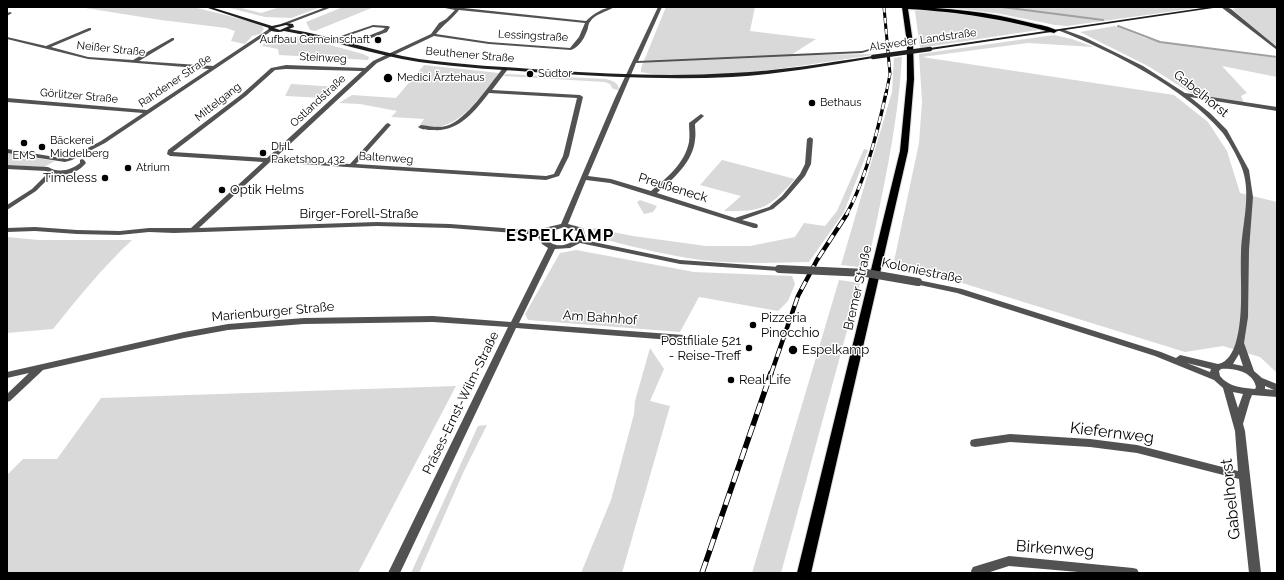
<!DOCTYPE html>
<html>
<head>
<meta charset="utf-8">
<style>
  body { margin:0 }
  #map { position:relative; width:1284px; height:580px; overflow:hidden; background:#fff; font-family:Raleway,sans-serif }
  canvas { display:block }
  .frame { position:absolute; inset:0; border:8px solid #000; pointer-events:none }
</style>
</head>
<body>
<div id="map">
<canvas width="1284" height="580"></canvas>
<div class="frame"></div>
</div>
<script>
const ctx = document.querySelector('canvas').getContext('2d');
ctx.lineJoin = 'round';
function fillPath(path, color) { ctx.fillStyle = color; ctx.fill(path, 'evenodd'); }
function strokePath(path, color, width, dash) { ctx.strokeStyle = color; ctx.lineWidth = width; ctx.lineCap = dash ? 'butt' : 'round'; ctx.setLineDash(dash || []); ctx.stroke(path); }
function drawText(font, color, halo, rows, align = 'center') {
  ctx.font = font + ' Raleway,sans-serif'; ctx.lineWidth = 3; ctx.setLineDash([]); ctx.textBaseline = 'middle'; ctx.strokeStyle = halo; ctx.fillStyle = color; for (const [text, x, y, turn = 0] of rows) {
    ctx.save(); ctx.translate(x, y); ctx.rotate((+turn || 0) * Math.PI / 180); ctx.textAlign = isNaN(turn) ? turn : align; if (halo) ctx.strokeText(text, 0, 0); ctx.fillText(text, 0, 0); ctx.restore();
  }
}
const green = new Path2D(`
  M79,7h114l57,14 12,5 2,3 -4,5 -8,2 -7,8 -14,-3 4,-10 -9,-3 -65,-8z
  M226,7h12l23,6 19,-6h41l-30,11 -26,-1z
  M343,7h31l-59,24 -5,-1 -4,-8z
  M666,7h89l-5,24 66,8 -25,16 88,-1c-64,9 -128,22 -192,21 -15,0 -31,1 -46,-3v-4z
  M946,7h258l-137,19 -12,-1 -54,-11z
  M1243,7h34v40l-45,-38z
  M936,10l31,2 72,16 -1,2 -118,18 -5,-37z
  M1115,26l30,12 20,5 112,15v19l-55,-11 25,27 -6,3 3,7 -50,-8 -46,-29 -68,-34z
  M1054,35l18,4 22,8 -66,-4 -106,14 252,38 34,27 19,29 13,42 37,9v171l-17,-16 -37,-11 -38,6 -226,-70 -66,-16 26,-123 3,-41 -3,-48z
  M289,36h8l66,18 6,3 -1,3 -89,-5 -1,-6 -16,-3 3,-4z
  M902,57c-4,71 -21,141 -35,211l-26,-3 51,-173 2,-34z
  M424,65l75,8c-13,17 -33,46 -54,52 -8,3 -16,1 -25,0l4,-6 -33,-2 6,-6 -37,-7 -21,-1 13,-8 44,3z
  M506,74l100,5c7,2 12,3 13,11l-6,-1 -3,-5 -5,-2 -102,-6z
  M291,84l46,3 -12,11 -40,-2z
  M864,149l4,1 -24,62 -35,50c-36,1 -73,2 -108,-2 -36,-5 -71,-14 -106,-23l-2,-9 40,8 73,10h44l45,-9 9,-14 21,3 12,-15z
  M7,153l48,8 -11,6 -37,-2z
  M722,160l73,19c-26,29 -32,33 -71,32l17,-15 -41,-11z
  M640,200l17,6 -4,6 -9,2 -7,-12z
  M7,237l32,3h93c-29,27 -54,58 -79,89l-46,4z
  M576,250l118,22 98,4 3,8 -7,17 -10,10 -79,-14 -19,35 -152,-12 -3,-6 35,-61z
  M839,280l21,3 -79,290h-29z
  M650,348l14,21 -14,32 20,5 -48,167h-41l30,-73 23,-86 1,-13z
  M456,386l-98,187h-351v-98l16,-16h34l44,-61z
  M487,425l-23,46 -45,102h-8l67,-147z`);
const stream = new Path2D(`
  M1002,7l101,13
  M1118,26l42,16 117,15`);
const street = new Path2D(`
  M326,7h6l-47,18 -4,-1z
  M440,7h14l132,14c7,-7 18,-14 28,-14 -7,5 -20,7 -24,15 -1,0 -2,5 -2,6 -3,9 -8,19 -17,22l-82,-6 -55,-8 -57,27 -103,96 76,5 36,-40 2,-1 3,2 -1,1 -34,38 190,12 8,-2 9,-18 14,-58 -88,-5c-14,18 -30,39 -56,37 -5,0 -11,0 -15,-3l3,-2c8,1 17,3 25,1 20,-5 44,-42 57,-58l2,-1 3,2 -16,21 88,5 3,2 -14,59 -10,20 -13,4 -276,-18 -71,66 178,-6 73,2 93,7 1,-3 17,-4 54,-126 43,-91h4l-24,54 224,-10 11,-3 2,1 -13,4 -226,10 -48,113 23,3 40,12c16,-13 34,-28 38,-49 1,-6 0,-13 0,-19l12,-9 3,2 -9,8c0,5 1,10 0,16 -2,22 -22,39 -38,53l78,25 34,-11 13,-11 18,-22 5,-10 2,-25 3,-2 3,2 -2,25 -6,12 -19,22 -13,11 -31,11 15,4 1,2 -1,2h-3l-144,-45 -24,-3 -18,44 15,4 3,9 -2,3 96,20 99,7 4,2 -4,2 -99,-7 -100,-21 -10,5 -15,1 -36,74 165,12 4,3 -4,3 -168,-13 -116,245h-12l120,-246 -75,-5 -129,2 -76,6 -44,8 -141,32 -33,31 -3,1v-8l22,-21 -22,5v-6l177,-40 44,-8 76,-6 129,-2 78,6 37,-74 -6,-4 -4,-7 2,-2 -90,-7 -73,-2 -203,7 -25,-1 -30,3 -42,-1 -42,-3 -28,1v-4l28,-1 42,3 43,1 29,-3h42l72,-66 -93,-6 -3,-2 1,-4 74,-56 29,-26 15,-3 79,3 8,-7 58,-27 8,-11 7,-4 9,-9zM459,10l126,13 -6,14 -9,11 -81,-6 -53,-8c7,-9 16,-15 23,-24zM286,69l76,2 -95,87 -94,-6 73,-56 29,-26zM564,227l13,4 1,6c-9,9 -25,13 -32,0l4,-5z
  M1221,7h5l5,2 46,38v3z
  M10,12l2,1 -5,3v-3z
  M373,25l15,1 2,1 -3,5 -37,14h-2v-2l35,-14 2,-2 -12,-1 -40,14 -4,-1z
  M89,28h2v2l-40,17 37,10 45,3 39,-22h2v2l-35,21 74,5 56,-37 4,1 -168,113 -33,17 -7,2 -58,-9v-4l60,10 34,-18 42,-28 -136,-11v-4l140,12 62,-41 -121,-10 -81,-20v-2l39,9z
  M1062,29l22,8 59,29 42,27 92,14v4l-87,-14 20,16 17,17 22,40 4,27 -4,53 -1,67 -4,26 10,28 8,7 15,6v13l-25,-2 -2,5 -7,24 2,7 16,142h-12l-10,-94 -102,-26 -47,-6 -80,-5 -35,5 -4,-1 -1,-3 1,-3 4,-1 35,-5 80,5 47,6 101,26 -3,-40 -12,-43 -9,-8 -59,-24 -198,-63 -42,-9 -1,-2 4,-2 44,9 199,63 15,6 4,-3 38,9c10,-2 15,-12 18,-22 8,-28 4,-61 5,-90 1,-27 10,-55 2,-81 -2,-8 -16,-34 -22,-40 -37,-43 -108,-79 -161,-100v-1zM1239,354l4,12 -10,-2zM1187,363l24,6 -1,3zM1221,369c14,-1 32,3 35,18l-1,2c-13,-1 -26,-2 -35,-13l-1,-5zM1265,386l9,4 -9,-1zM1233,392l10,2 -5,14z
  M82,159l2,1 2,3c-8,10 -20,13 -33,11l-17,17 -29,19v-5l25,-16 16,-16 -2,-2 -39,-2v-4l41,2c10,6 22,4 32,-4v-3z
  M1009,556l124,12 4,1 2,4h-49l-81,-7 -22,7h-15l-1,-2 2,-4z`);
const secondary = new Path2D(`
  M205,7h6l61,19 14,-3 7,1 1,3 -5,2c44,7 86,23 130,30 43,6 86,8 129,11 61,4 123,7 184,3 47,-2 94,-10 141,-17l2,1 -2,1c-47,8 -93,16 -141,19 -61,3 -122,0 -184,-4 -43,-3 -86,-5 -129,-11 -46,-7 -90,-23 -135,-31 -5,2 -12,1 -16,-2l1,-1zM286,25l3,1 -9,4 -6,-2z
  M1209,7h11l-290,43 -2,-1 2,-1z`);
const primary = new Path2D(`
  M902,7c44,0 87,5 129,16 8,2 19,3 26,8l-3,2c-51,-14 -93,-21 -146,-24l5,34 1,36 -6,72 -97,422h-14l103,-422 7,-72v-36z`);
const railFar3 = new Path2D(`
  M884,7l6,67 -4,20`);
const railFar2 = new Path2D(`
  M846,215c19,-33 32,-85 40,-122`);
const railFar1 = new Path2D(`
  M771,374l27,-78 19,-36 30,-46`);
const rail = new Path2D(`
  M702,573l69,-200`);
const streetBridge = new Path2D(`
  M779,269l87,4 52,9`);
const secondaryBridge = new Path2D(`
  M873,57l57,-8`);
const markers = [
  [378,40,4,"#000"],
  [530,74,4,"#000"],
  [388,78,5,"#000"],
  [812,103,4,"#000"],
  [24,143,4,"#000"],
  [42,147,4,"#000"],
  [263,153,4,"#000"],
  [128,168,4,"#000"],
  [105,178,4,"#000"],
  [222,190,4,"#000"],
  [753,325,4,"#000"],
  [749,348,4,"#000"],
  [793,350,5,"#000"],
  [731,380,4,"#000"]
];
const farStreetnames = [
  ["Lessingstraße",533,36,3],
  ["Alsweder Landstraße",923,40,-8],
  ["Neißer Straße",111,49,6],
  ["Beuthener Straße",470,55,5],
  ["Steinweg",323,58,3],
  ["Rahdener Straße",175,81,-34],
  ["Görlitzer Straße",79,96,5],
  ["Ostlandstraße",318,101,-43],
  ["Mittelgang",218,102,-38],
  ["Baltenweg",386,158,4]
];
const farPoinames = [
  ["Aufbau Gemeinschaft",370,40,"right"],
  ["Südtor",538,74],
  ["Medici Ärztehaus",397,78],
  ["Bethaus",820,103],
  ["Bäckerei",50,141],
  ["Middelberg",50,154],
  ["DHL",271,147],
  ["Paketshop 432",271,160],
  ["EMS",24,156,"center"],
  ["Atrium",136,168]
];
const streetNames = [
  ["Gabelhorst",1201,94,39],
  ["Preußeneck",673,188,17],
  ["Birger-Forell-Straße",359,214],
  ["Koloniestraße",922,271,12],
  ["Bremer Straße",858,288,-77],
  ["Marienburger Straße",273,312,-5],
  ["Am Bahnhof",600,318,4],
  ["Präses-Ernst-Wilm-Straße",461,403,-64]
];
const poiNames = [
  ["Timeless",97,178,"right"],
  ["Optik Helms",230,190],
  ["Pizzeria",761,318],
  ["Pinocchio",761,333],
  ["Postfiliale 521",741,341,"right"],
  ["- Reise-Treff",741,356,"right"],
  ["Espelkamp",802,350],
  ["Real Life",739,380]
];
const nearStreetnames = [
  ["Kiefernweg",1112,433,7],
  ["Gabelhorst",1231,499,-96],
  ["Birkenweg",1055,549,4]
];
const districtNames = [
  ["ESPELKAMP",560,236]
];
fillPath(green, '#d9d9d9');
strokePath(stream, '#a0a0a0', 2);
strokePath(primary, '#dbdbdb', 2);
fillPath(street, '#525252');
fillPath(secondary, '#1f1f1f');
fillPath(primary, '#000');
strokePath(railFar3, '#000', 3);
strokePath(railFar2, '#000', 3.5);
strokePath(railFar1, '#000', 4.5);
strokePath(rail, '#000', 5.5);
strokePath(railFar3, '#fff', 2, [5.5]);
strokePath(railFar2, '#fff', 2.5, [7]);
strokePath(railFar1, '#fff', 3, [9]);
strokePath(rail, '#fff', 4, [12]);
strokePath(streetBridge, '#525252', 8);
strokePath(secondaryBridge, '#1f1f1f', 4.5);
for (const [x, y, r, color] of markers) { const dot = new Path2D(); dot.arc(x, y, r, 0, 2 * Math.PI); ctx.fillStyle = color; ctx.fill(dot); strokePath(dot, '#fff', 1.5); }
drawText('11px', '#000', '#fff', farStreetnames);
drawText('11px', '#000', '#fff', farPoinames, 'left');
drawText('13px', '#000', '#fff', streetNames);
drawText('13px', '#000', '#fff', poiNames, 'left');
drawText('16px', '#000', '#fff', nearStreetnames);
ctx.letterSpacing = '1px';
drawText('bold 17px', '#000', '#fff', districtNames);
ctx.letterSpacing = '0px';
</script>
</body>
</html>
